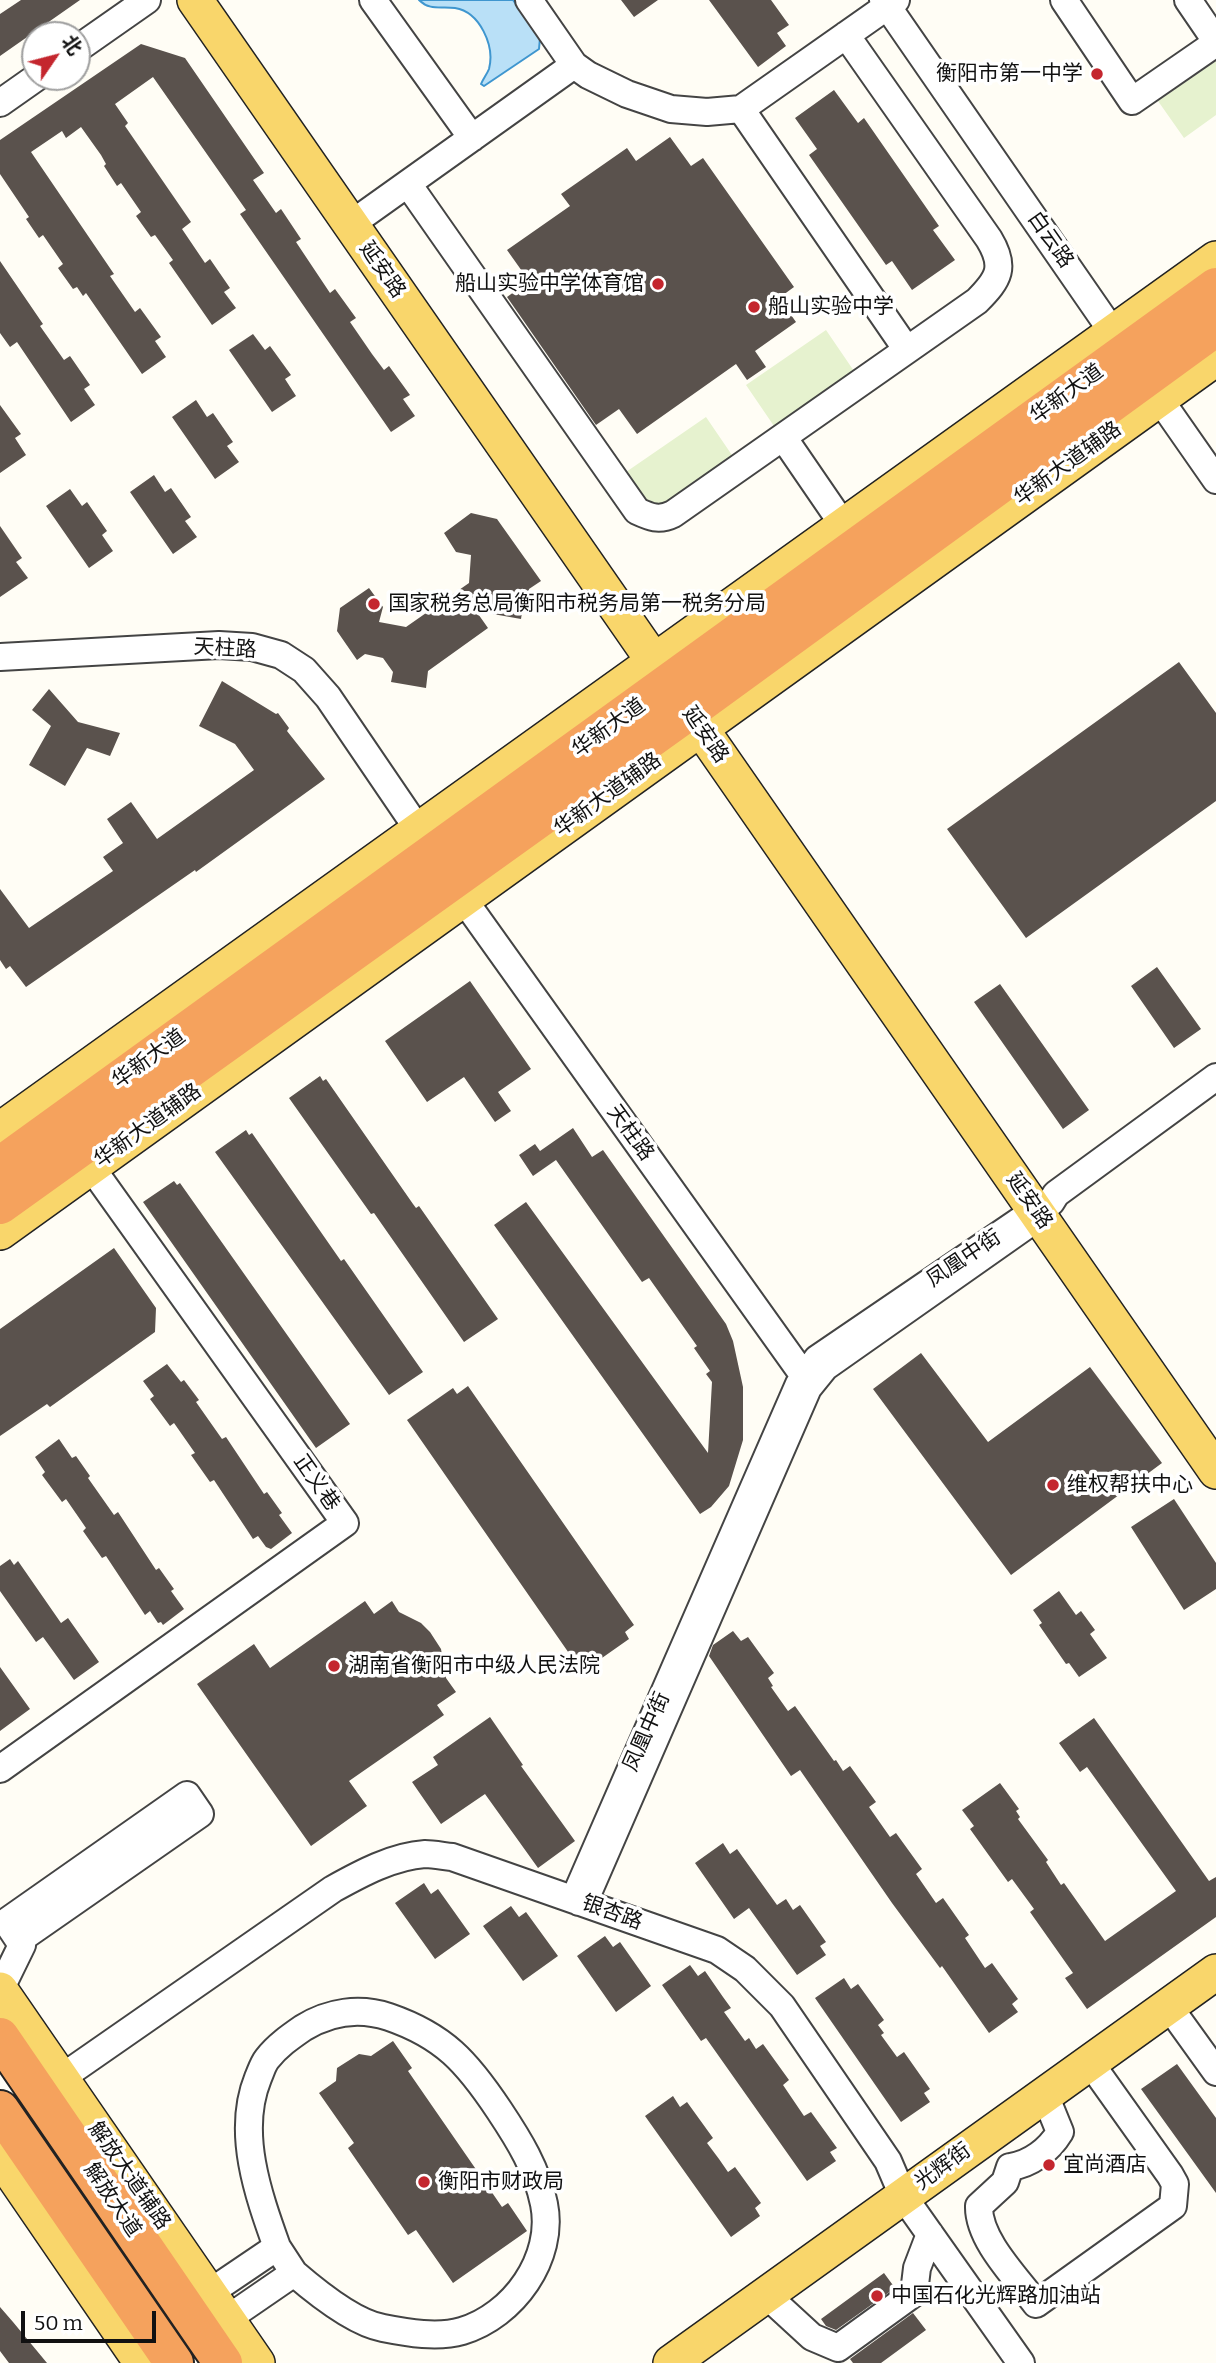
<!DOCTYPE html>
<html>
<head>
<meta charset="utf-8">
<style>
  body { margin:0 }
  #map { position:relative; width:1216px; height:2363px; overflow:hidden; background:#fffdf5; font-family:Bitter,"Noto Sans SC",serif }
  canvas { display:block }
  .north { position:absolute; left:21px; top:21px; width:70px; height:70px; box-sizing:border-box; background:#fff; border:2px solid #a0a0a0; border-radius:50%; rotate:55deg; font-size:19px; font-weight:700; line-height:28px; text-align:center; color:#111 }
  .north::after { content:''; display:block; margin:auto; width:24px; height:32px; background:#c4262e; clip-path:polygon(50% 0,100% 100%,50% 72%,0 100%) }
  .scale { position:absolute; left:21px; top:2311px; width:135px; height:32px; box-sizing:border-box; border:4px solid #111; border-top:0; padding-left:9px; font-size:21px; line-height:24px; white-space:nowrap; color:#111; -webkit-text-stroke:5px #fff; paint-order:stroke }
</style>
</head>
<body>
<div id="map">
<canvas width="1216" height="2363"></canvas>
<div class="north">北</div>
<div class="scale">50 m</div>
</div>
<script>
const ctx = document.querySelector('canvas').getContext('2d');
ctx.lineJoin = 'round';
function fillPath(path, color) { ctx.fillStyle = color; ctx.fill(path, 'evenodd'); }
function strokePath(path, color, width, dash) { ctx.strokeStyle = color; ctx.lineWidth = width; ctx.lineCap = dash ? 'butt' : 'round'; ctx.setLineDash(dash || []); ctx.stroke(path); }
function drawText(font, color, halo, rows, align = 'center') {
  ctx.font = font + ' Bitter,"Noto Sans SC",serif'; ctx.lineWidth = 7; ctx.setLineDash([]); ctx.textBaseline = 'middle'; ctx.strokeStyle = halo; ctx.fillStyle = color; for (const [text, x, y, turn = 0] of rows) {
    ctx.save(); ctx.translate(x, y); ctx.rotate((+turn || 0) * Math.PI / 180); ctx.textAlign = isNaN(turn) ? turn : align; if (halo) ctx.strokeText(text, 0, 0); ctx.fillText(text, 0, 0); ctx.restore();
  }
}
const pitch = new Path2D(`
  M1216,61v54l-32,23 -26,-37z
  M826,330l30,44 -80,55 -30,-44z
  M706,417l30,44 -80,54 -30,-43z`);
const water = new Path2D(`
  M419,0h94l27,38 -1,11 -55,37 -3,-2c2,-5 6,-10 8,-15 6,-23 -9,-57 -34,-61 -14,-2 -25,3 -36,-8z`);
const building = new Path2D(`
  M21,0h59l-80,56v-42z
  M621,0h37l-24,17z
  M709,0h62l18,25 -12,8 9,13 -28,21z
  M141,44l44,14 79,115 -11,7 23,33 5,-4 20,30 -5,3 34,51 5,-4 21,29 -6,4 22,32 12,16 5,-4 21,29 -7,4 12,17 -24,16 -151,-218 6,-4 -93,-133 -38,27 13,19 -3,3 66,96 -9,7 23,34 5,-4 20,29 -6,4 12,16 -24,17 -43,-62 4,-3 -18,-25 -4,2 -15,-21 5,-4 -20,-29 -4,3 -13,-20 2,-2 -5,-9 -20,-28 -15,11 -4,-7 -31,21 83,122 -4,2 25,36 5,-4 21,29 -6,4 11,16 -24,17 -56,-81 -3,3 -6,-9 -4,2 -15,-21 5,-4 -20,-29 -4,3 -13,-19 3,-2 -29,-43v-34z
  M834,90l24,33 6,-5 75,108 -6,4 22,30 -43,30 -20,-29 -6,4 -77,-110 8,-6 -22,-31z
  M670,137l21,29 12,-8 91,129 -15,11 17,24 -41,29 11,16 -19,13 -11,-16 -99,70 -18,-25 -23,16 -89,-128 22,-16 -22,-31 63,-44 -9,-12 66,-46 9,13z
  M0,261l43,63 -3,2 24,34 6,-4 20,29 -6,4 11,16 -24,17 -54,-80 -7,5 -10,-14z
  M253,334l12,16 5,-4 21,29 -6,4 11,17 -24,16 -43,-62z
  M196,400l11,17 6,-4 20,29 -6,4 12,16 -24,17 -43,-62z
  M0,405l21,29 -6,4 11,17 -26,18z
  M154,475l11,17 6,-4 20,29 -6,4 12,16 -24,17 -43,-62z
  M70,489l12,17 5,-4 20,29 -5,4 11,16 -24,17 -43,-62z
  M471,513l26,6 44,62 -12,8 -2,18 -4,-1 -2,13 -45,-8 12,17 -60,43 -2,17 -35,-6 2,-10 -10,-14 -18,-4 -8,6 -20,-29 3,-23 29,-20 14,19 -4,15 27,5 63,-44 2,-28 -15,-3 -12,-19z
  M0,526l22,32 -6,4 12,16 -28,19z
  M1179,662l37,51v88l-190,137 -79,-109z
  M222,681l54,33 2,-1 11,15 -2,3 38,48 -129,93 -1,-2 -169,117 -16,-21 -4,3 -6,-9v-71l29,39 84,-57 -10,-14 20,-14 -16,-24 24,-17 26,37 97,-69 -19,-26 -36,-18z
  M49,689l29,33 42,11 -10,23 -23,-8 -22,38 -36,-21 22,-39 -19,-16z
  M1157,967l44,62 -27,19 -43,-62z
  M470,981l61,88 -33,23 13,19 -16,11 -31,-45 -37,25 -42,-61z
  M1000,984l89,126 -26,19 -89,-127z
  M320,1076l3,5 3,-2 87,125 3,4 3,-2 79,113 -34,23 -90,-129 -3,1 -82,-116z
  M573,1128l19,29 11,-7 123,174 7,17 10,46v53l-14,46 -18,21 -11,7 -206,-289 32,-23 182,251 4,-71 -6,-8 4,-3 -16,-23 3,-2 -48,-68 -7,4 -86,-122 -23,16 -14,-21 16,-11 5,7z
  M246,1130l3,5 3,-2 89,128 3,-2 79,113 -34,23 -174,-243z
  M174,1181l3,4 3,-2 170,241 -34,24 -173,-246z
  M114,1248l42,60 -1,24 -105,75 -3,-3 -47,32v-107z
  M921,1353l67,89 102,-75 72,96 -151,112 -138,-186z
  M167,1364l14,18 3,-2 15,20 -3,2 26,37 4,-2 38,57 3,-2 15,21 -3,2 13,18 -21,16 -5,-2 -8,-11 -5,3 -39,-59 -4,2 -19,-27 4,-2 -21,-30 -4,3 -20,-27 4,-3 -11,-15z
  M468,1386l166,239 -9,7 4,7 -47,33 -175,-252 46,-32 4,6z
  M59,1439l13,19 4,-2 14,20 -2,2 26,37 4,-3 38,58 3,-2 15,21 -3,2 13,18 -21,16 -2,-3 -3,1 -8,-12 -5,4 -39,-59 -4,2 -19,-27 3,-3 -20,-29 -4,3 -20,-27 3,-3 -10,-15z
  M1174,1499l42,64v26l-32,21 -53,-83z
  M10,1559l4,6 4,-4 43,62 7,-5 31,44 -25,18 -31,-43 -7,5 -36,-51v-25z
  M1059,1591l17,24 5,-4 14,19 -5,4 17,24 -28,19 -10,-14 -3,1 -27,-39 3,-2 -9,-13z
  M365,1601l9,13 18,-13 7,11 22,11 9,9 11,17 5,29 10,14 -19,13 7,10 -95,66 18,25 -56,40 -114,-162 57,-40 16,24z
  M733,1631l8,10 7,-4 26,36 -6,5 5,8 -2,1 17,24 7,-5 39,55 2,-1 7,11 7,-5 26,36 -7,5 21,30 6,-4 26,36 -6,5 20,29 7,-5 26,37 -4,3 20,30 7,-5 26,36 -6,5 6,8 -29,21 -47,-67 -2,2 -48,-65 -92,-133 -9,6 -82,-120 4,-11z
  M0,1667l30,42 -30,22z
  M490,1717l33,48 -2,1 54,75 -37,27 -53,-74 -44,30 -29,-42 26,-17 -5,-8z
  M1094,1718l115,163 7,-4v40l-129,92 -22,-31 8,-5 -43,-61 4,-3 -22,-30 -4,3 -38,-53 4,-3 -12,-16 38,-27 19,26 -3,2 4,6 -2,2 30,41 -2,2 15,23 3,-2 41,58 71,-50 -89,-124 -7,5 -21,-29z
  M723,1843l7,11 7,-5 40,56 9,-6 7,11 7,-5 26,37 -6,4 6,9 -29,20 -48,-67 -15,11 -39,-56z
  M424,1883l7,11 7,-5 32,45 -35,25 -40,-56z
  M511,1906l8,11 7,-5 32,44 -35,25 -40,-55z
  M605,1936l8,11 7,-5 31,44 -35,26 -39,-56z
  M690,1965l8,11 7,-5 18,26 8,11 -7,4 21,29 4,-3 7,11 7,-5 26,36 -6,5 21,31 7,-4 26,36 -7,4 6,9 -29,20 -101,-143 -5,3 -39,-56z
  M844,1978l7,11 7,-5 26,36 -6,5 6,8 -3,2 16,22 7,-5 26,37 -6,4 6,9 -29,20 -86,-124z
  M393,2041l19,27 -4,3 94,136 6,-4 19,28 -74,52 -37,-53 -8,5 -60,-87 6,-5 -35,-50 17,-12 1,-13 22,-14 12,2z
  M1177,2064l39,54v75l-75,-104z
  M673,2096l7,11 7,-5 26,36 -6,5 12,16 9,13 7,-5 26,36 -6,5 5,8 -29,21 -86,-121z
  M884,2273l11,15 -59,42 -10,-4 -5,-7z
  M0,2307l13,15 34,41h-38l-9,-12z
  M913,2313l13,17 -45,33h-28l-3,-4z`);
const minor = new Path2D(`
  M373,0l99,138
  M529,0l45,65 14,10 39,19 44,15 36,3 34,-3 155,-109
  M883,0l240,347
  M1064,0l68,101 84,-58
  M1188,0l28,41
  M77,49l70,-49
  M0,103l37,-26
  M741,109l166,241
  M408,184l229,327c13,6 22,10 36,3l304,-213c22,-22 29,-34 12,-62l-143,-204
  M351,224l223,-159
  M1149,384l67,96
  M783,437l61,89
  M0,657l219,-12 33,2 29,8 23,15 24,27 100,147
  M454,886l350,490 8,7
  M1051,1202l5,-8 160,-117
  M1030,1214h7l-3,6 -209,147 -17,21 -221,507 -8,7 -1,-12 221,-506 18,-25z
  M0,1769l345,-246 -254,-356
  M6,1922l181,-127 13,19 -181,126
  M0,1990l22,-45 -12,-18
  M1175,2015l41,57
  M61,2078l272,-189c27,-15 60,-33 92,-35 8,0 18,2 27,3l265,93 28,19 37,37 106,155 15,35 118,167
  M1010,2167l-5,15 -26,24c-1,34 38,72 57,98l137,-98 2,-22 -5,-9 -74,-104
  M1010,2167c21,-3 39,-17 50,-35l-11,-27
  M277,2247c-19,-53 -41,-115 -19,-169 3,-7 5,-14 9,-19 10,-13 23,-22 36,-31 26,-16 56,-21 86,-11 55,19 78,45 110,93 20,30 38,59 45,94 11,54 -31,112 -82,127 -24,7 -54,2 -79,-3 -28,-5 -67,-36 -89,-55
  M209,2293l68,-46 17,26 -67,46
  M768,2293l7,10 37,34 26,11 76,-55 3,-25 13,-34`);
const major = new Path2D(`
  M195,0l1021,1471
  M0,1130l1216,-871
  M0,1232l1216,-874
  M0,1990l257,373
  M0,2156l142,207
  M671,2363l545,-391`);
const highway = new Path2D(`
  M0,1166l1216,-879
  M0,1205l689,-494 527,-384
  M0,2037l223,326
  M0,2110l174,253`);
const markers = [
  [1097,74,7,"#c4262e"],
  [658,284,7,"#c4262e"],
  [754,307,7,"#c4262e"],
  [374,604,7,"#c4262e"],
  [1053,1485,7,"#c4262e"],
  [334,1666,7,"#c4262e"],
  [1049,2165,7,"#c4262e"],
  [424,2182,7,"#c4262e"],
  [877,2296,7,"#c4262e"]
];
const poiNames = [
  ["衡阳市第一中学",1083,74,"right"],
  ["船山实验中学体育馆",644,284,"right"],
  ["船山实验中学",768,307],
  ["国家税务总局衡阳市税务局第一税务分局",388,604],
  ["维权帮扶中心",1067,1485],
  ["湖南省衡阳市中级人民法院",348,1666],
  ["宜尚酒店",1063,2165],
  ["衡阳市财政局",438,2182],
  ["中国石化光辉路加油站",891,2296]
];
const streetNames = [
  ["白云路",1050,240,55],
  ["延安路",382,270,55],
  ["华新大道",1067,394,-36],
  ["华新大道辅路",1068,464,-36],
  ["天柱路",225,649,3],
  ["华新大道",609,728,-36],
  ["延安路",705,735,55],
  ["华新大道辅路",608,795,-36],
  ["华新大道",149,1059,-36],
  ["华新大道辅路",148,1126,-36],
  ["天柱路",630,1133,54],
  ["延安路",1029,1201,55],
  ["凤凰中街",964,1259,-34],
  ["正义巷",316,1483,55],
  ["凤凰中街",647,1732,-66],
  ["银杏路",612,1913,20],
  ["光辉街",943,2167,-36],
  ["解放大道辅路",129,2176,55],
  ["解放大道",112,2200,56]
];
fillPath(pitch, '#e6f2cf');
fillPath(water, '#b9e0f7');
strokePath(water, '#3f96cf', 2);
fillPath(building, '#5a524d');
strokePath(minor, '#444', 30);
strokePath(major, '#222', 38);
strokePath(highway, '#222', 42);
strokePath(minor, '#fff', 26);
strokePath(major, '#f9d66b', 35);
strokePath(highway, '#f5a25d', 38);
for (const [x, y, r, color] of markers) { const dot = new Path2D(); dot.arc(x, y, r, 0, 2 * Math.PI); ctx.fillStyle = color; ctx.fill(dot); strokePath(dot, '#fff', 2.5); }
drawText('21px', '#111', '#fff', poiNames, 'left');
drawText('21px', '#111', '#fff', streetNames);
</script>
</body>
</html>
